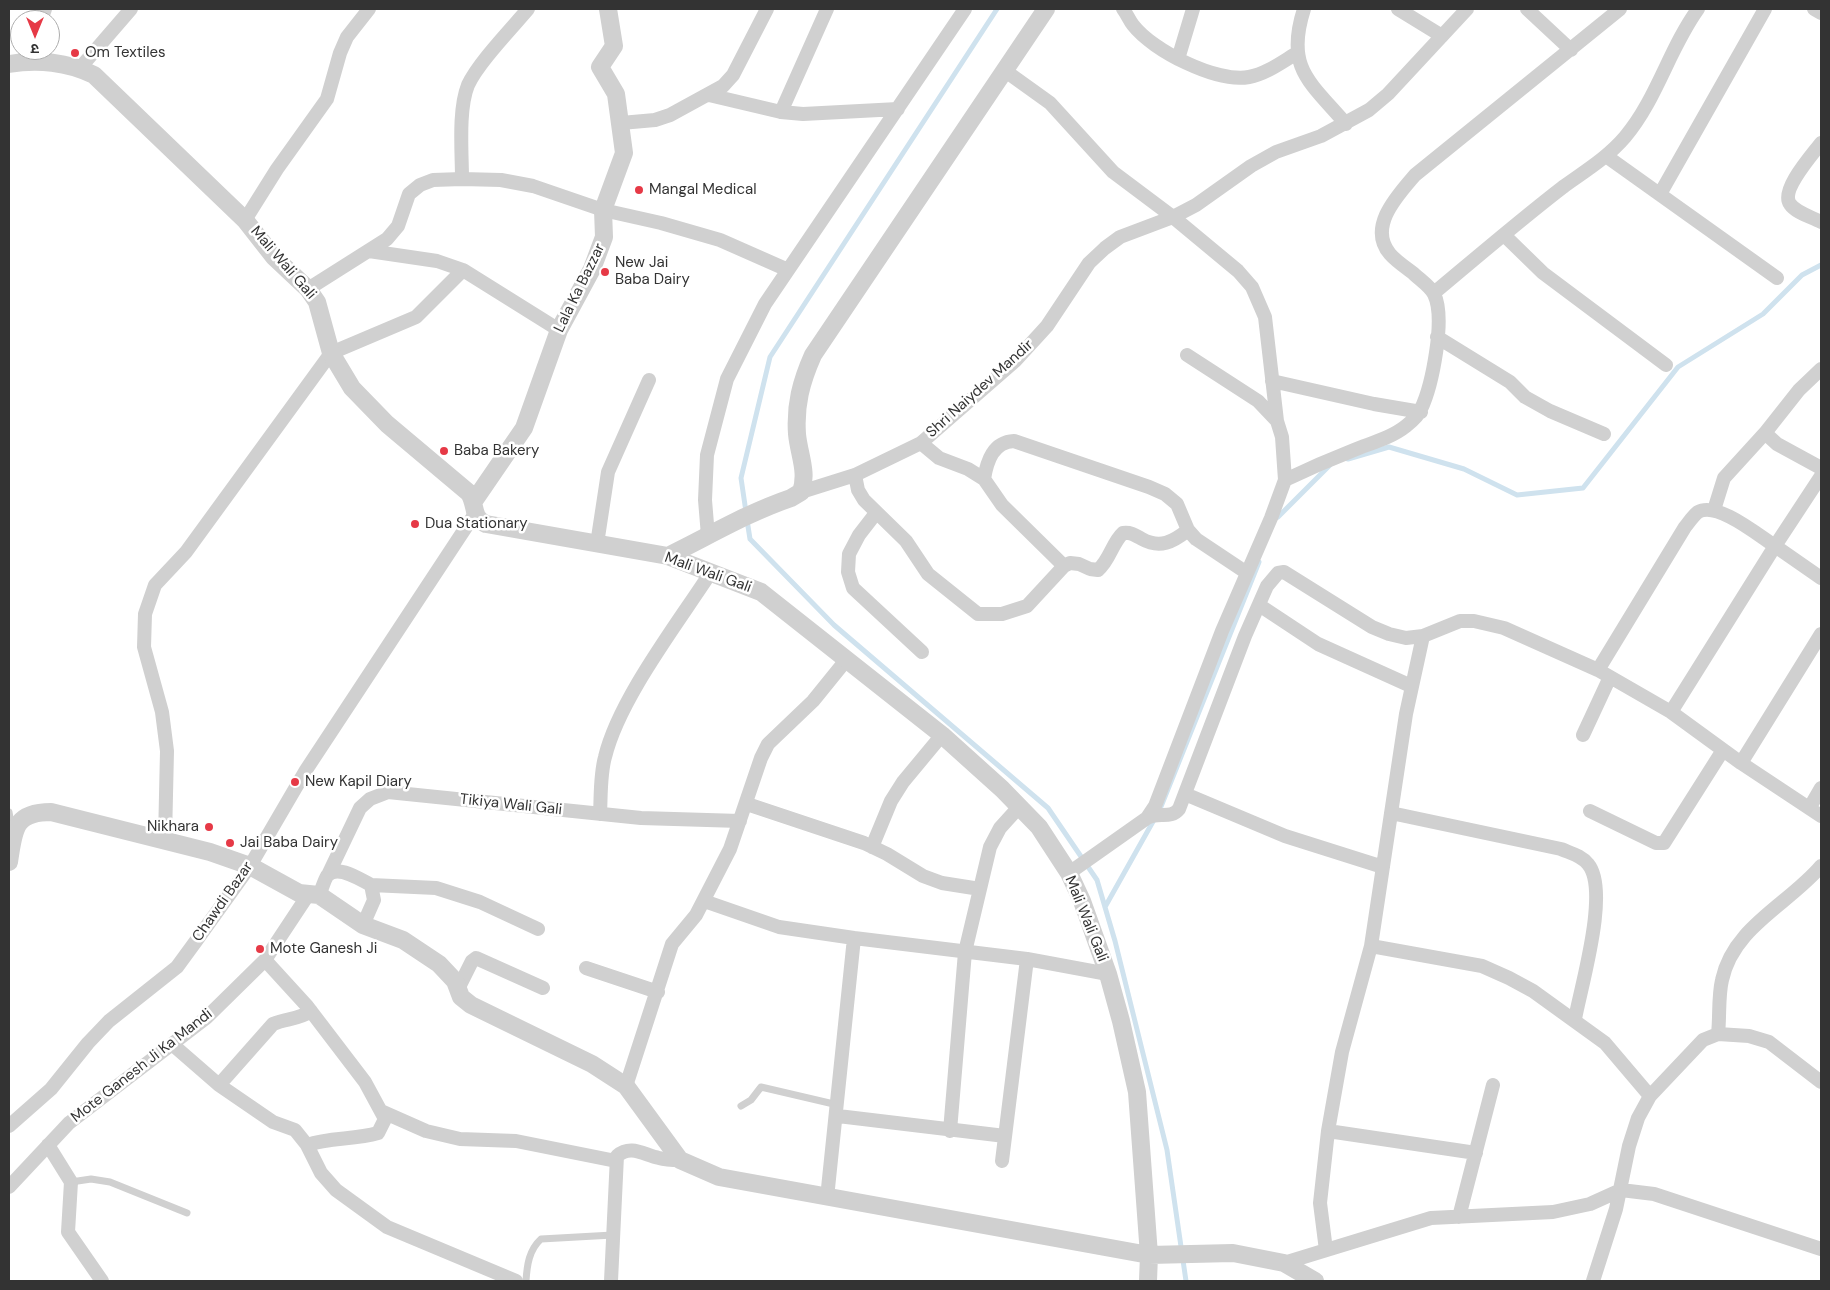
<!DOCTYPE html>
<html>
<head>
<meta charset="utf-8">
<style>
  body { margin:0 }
  #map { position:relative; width:1830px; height:1290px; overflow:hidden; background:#fff; font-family:"DM Sans","Noto Sans Devanagari",sans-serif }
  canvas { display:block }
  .frame { position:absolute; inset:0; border:10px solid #333; pointer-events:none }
  .north { position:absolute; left:10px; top:10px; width:50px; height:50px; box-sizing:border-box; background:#fff; border:1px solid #adadad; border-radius:50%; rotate:180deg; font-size:14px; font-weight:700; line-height:20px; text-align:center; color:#333 }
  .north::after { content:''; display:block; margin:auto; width:18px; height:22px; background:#e63946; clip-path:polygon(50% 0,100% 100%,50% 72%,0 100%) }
</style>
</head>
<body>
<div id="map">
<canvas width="1830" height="1290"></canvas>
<div class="frame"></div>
<div class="north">उ</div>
</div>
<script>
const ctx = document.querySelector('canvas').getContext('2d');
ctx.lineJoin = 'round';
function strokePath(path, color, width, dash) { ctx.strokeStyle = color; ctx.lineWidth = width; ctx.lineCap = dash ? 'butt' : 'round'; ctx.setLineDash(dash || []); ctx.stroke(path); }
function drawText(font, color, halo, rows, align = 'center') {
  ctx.font = font + ' "DM Sans",sans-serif'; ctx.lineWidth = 5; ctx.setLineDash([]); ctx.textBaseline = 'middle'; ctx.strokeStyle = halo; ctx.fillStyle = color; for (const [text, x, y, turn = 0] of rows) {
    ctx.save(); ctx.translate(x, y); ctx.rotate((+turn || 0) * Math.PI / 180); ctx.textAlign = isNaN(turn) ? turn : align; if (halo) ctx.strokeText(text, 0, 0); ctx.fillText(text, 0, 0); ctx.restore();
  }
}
const stream = new Path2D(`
  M1348,459l41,-12 75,22 53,26 66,-7 95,-121 85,-53 39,-39 19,-10
  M746,512l-5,-34 29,-121 227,-348
  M1278,517l52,-52
  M747,520l3,19 84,86 214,183 49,72 18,61 52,209 19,131
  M1160,809l99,-247
  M1105,907l50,-89`);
const service = new Path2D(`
  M9,812l3,17
  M741,1106l10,-6 10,-13 77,18
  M71,1182l20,-3 19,3 77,31
  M526,1281c1,-16 3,-31 15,-42l72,-4`);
const minor = new Path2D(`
  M1123,9c4,5 6,11 10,16 20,26 84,58 116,52 17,-3 33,-15 48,-24
  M1304,9c-19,59 6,73 42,115
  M1398,9l44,27
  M1527,9l44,41
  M1814,9l7,4
  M41,20l4,-11
  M1178,59l15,-50
  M80,68l51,-59
  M1004,70l46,33 63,69 60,45 65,54 14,16 13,30 12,104
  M709,95l72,17 22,2 95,-5
  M781,112l46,-103
  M621,123l34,-3 15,-5 53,-29 10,-11 34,-66
  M1821,143c-8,11 -41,47 -31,61 6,9 22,13 31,18
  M1606,156l171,122
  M462,179c0,-27 -4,-69 6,-94 10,-22 44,-57 60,-76
  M1660,194l105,-185
  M245,220l32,-51 50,-70 13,-46 7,-16 22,-28
  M1504,235l39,38 123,92
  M369,251l68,10 26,9 96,60
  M308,289l79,-50 11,-13 11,-32 11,-9 13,-5 29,-1 39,1 32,6 70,24 58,13 59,17 68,30
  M1434,293c43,-36 85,-72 129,-106 22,-16 44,-29 62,-50 32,-38 44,-88 73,-128
  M1437,337l73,45 15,15 25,14 54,23
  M1821,369l-22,21 -34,43 12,11 44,24
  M1272,381l102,23 47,8
  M921,443l18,15 29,11 16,10 18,26 62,61
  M855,475l3,15 6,10 42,41 22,33 50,40h24l25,-8 37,-40 6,-3 9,1 11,5 8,1c12,-10 14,-27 25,-37 8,-1 12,2 19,6 18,10 31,3 46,-9
  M984,479c3,-18 9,-37 30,-38l135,46 16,7 12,10 11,26 8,9 51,34
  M1285,480c23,-11 46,-21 69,-30 17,-7 37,-12 52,-24 5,-4 13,-11 15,-17 11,-23 25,-91 13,-115 -4,-8 -15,-15 -21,-21 -8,-6 -17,-12 -23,-19 -23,-27 8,-59 25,-79l205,-166
  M801,492l54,-17 66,-32 94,-82 32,-35 42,-63 16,-15 15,-11 53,-20 23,-12 55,-39 25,-14 45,-16 48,-26 19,-16 79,-85
  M1714,510l10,-32 41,-45
  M876,513l-17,22 -10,19 -1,18 5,16 69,64
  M708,536l-3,-36 2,-45 20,-76 38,-75 200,-295
  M597,544l11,-72 41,-92
  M1259,605l59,39 93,42
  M1598,670l87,-143c4,-5 8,-11 13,-15 19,-11 60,23 77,34l46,-70
  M1671,712l104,-166 46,32
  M1583,735l27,-58
  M1741,763l80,-129
  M1185,794l100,42 98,31
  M747,804l117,39 23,11 36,22 19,7 38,6
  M1810,807l11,-19
  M1590,811l66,32h8l59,-93
  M1391,813l170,36c9,4 20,6 27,15 22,26 -7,122 -13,155
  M600,814c1,-19 0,-39 5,-57 14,-58 73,-134 106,-185
  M1147,818l8,-12 67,-175 49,-113 14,-38 -3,-43 -5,-16 -19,-20 -71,-46
  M165,839l2,-88 -5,-39 -18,-65 1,-33 10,-29 31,-33 145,-199 85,-36 47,-47
  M872,847l19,-46 12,-19 39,-47
  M1069,873l78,-55c12,-7 23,2 32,-9l66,-173 22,-50 11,-13 6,-1 88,55 17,7 17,4 17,-2 37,-15h14l30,7 94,42 73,42 70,51 80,53
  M328,875l32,-67 10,-9 18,-7 253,26 99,3
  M371,885l65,3 44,14 58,27
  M319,895c3,-6 5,-14 8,-19 10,-13 34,4 44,9l3,15 -11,25
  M704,901l75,26 75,11
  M1371,946l111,20 27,12 24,13 72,52 45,53
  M265,960l42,46 58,76 20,37 -7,14c-24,7 -48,4 -71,12
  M586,968l72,24
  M458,989l14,-28 4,-3 67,30
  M1718,1034c2,-17 0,-37 4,-54 11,-53 67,-76 99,-114
  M173,1045l46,40 54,37 22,8 12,15 14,28 15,17 51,37 129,54
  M219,1085l54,-61c14,-6 25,-4 38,-13
  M626,1086l46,-142 24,-29 34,-66 31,-91 7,-14 45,-43 34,-42
  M383,1112l43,19 34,8 56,2 100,20
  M838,1116l167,20
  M9,1126l42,-37 37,-46 21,-22 68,-54 19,-26 54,-75 56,-96 168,-255
  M950,1131l15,-179 25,-105 10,-19 19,-21
  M1328,1131l148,22
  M48,1145l23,37 -3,50 34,49
  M1002,1161l25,-202
  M9,1187l60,-64 137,-105 59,-58 43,-65
  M827,1198l27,-260 173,21 81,15
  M1459,1217l34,-132
  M1326,1250l-6,-47 8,-72 14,-79 29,-106 35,-232 17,-78
  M1284,1263l147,-45 122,-6 37,-8 31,-14 33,4 167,55
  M611,1281l6,-125c14,-12 27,-1 42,2 7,2 14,2 21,2
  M1593,1281l23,-72 13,-63 9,-28 12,-22 53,-56 15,-6 31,2 20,6 52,40`);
const tertiary = new Path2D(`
  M9,64c28,-5 59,-2 85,11l151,145 29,37 34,32 9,13 14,51 21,35 35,36 82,69c8,13 2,24 17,31l182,32 93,36 181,143 60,54 37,38 30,46 13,28 26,73 13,47 16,71 12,163 -1,26
  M474,501l50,-73 35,-98 33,-61 12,-32 -1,-27 21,-57 -8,-59 -16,-27 14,-21 -6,-37
  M668,556c41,-20 79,-43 123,-58l10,-6c7,-20 -2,-37 -4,-58 -2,-29 4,-52 16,-79l233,-346
  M9,862c5,-31 4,-50 42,-50l159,40 40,14 49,27 20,2 44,30 40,15 36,24 16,17 6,16 10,8 121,59 34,22 54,74 39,17 430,78 84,-2 51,10 31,18`);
const markers = [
  [75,53,5,"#e63946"],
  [639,190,5,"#e63946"],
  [605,272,5,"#e63946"],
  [444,451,5,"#e63946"],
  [415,524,5,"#e63946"],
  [295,782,5,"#e63946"],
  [209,827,5,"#e63946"],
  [230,843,5,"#e63946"],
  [260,949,5,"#e63946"]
];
const poiNames = [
  ["Om Textiles",85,53],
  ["Mangal Medical",649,190],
  ["New Jai",615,263],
  ["Baba Dairy",615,280],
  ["Baba Bakery",454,451],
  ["Dua Stationary",425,524],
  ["New Kapil Diary",305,782],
  ["Nikhara",199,827,"right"],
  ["Jai Baba Dairy",240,843],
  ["Mote Ganesh Ji",270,949]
];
const streetNames = [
  ["Mali Wali Gali",283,263,49],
  ["Lala Ka Bazzar",580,288,-64],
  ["Shri Naiydev Mandir",980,389,-42],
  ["Mali Wali Gali",708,573,20],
  ["Tikiya Wali Gali",511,805,6],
  ["Chawdi Bazar",223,902,-55],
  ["Mali Wali Gali",1086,919,68],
  ["Mote Ganesh Ji Ka Mandi",142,1066,-38]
];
strokePath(stream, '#cfe2ee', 5);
strokePath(service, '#d0d0d0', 7);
strokePath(minor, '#d0d0d0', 14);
strokePath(tertiary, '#d0d0d0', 18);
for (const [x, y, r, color] of markers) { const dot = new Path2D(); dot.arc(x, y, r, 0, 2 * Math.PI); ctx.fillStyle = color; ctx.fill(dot); strokePath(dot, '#fff', 2); }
drawText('15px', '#333', '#fff', poiNames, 'left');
drawText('15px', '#333', '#fff', streetNames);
</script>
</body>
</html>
